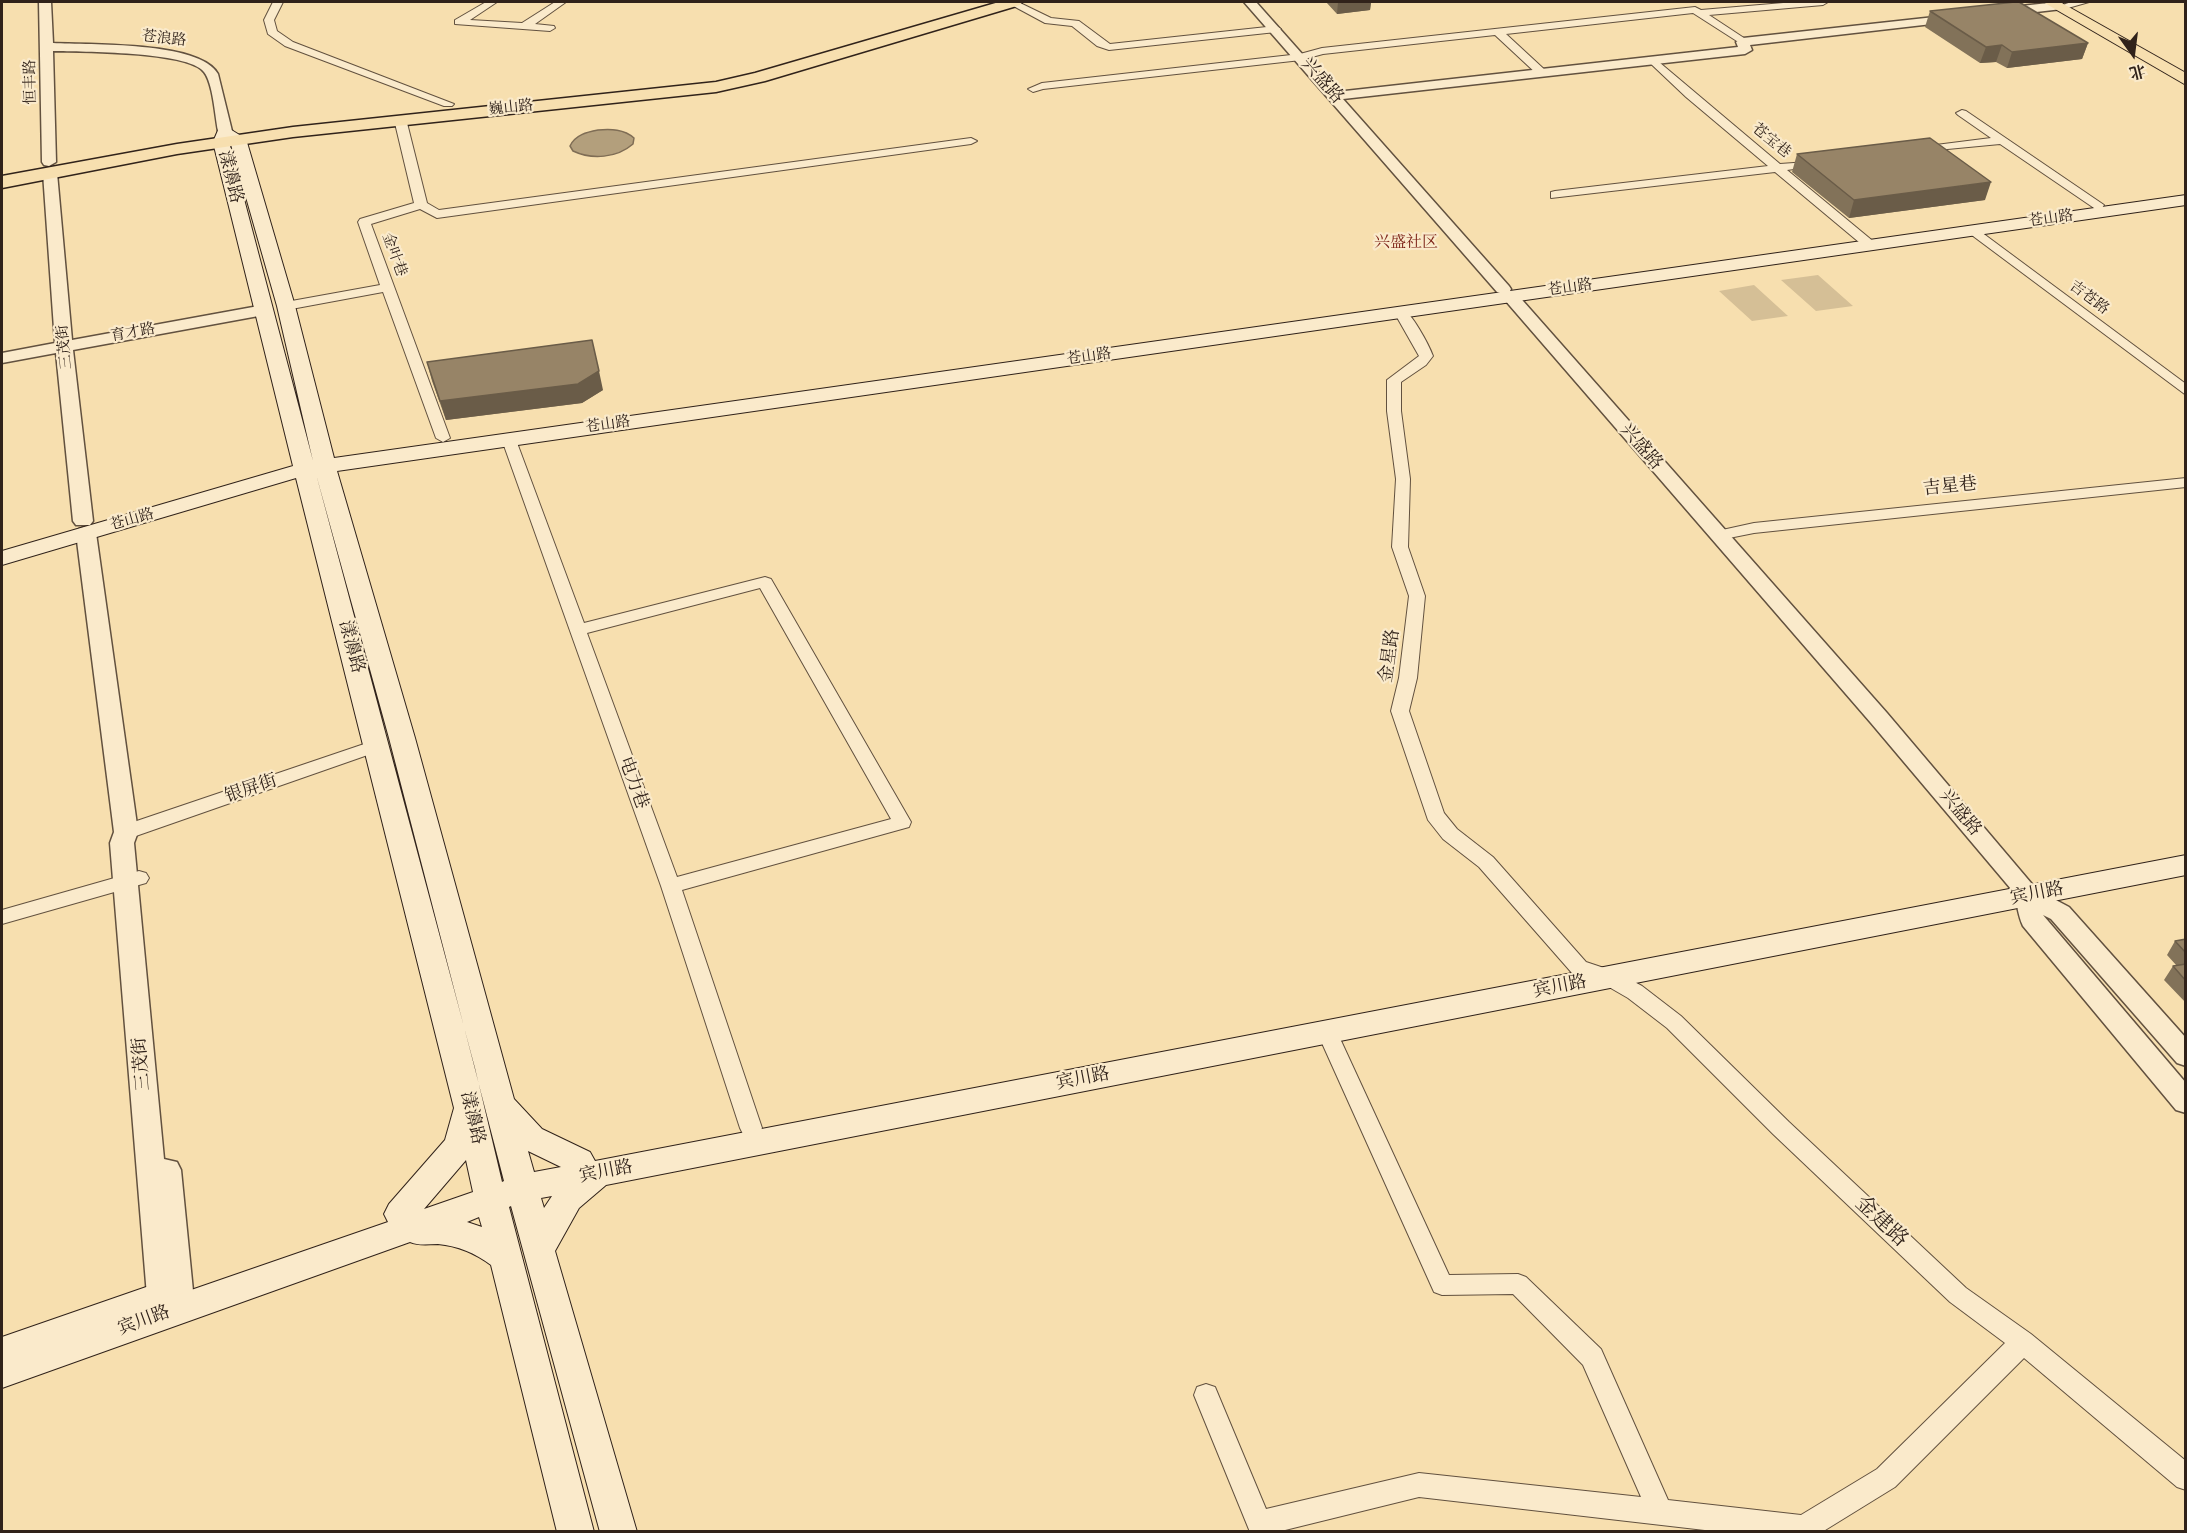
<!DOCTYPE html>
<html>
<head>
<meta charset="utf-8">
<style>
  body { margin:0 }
  #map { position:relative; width:2187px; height:1533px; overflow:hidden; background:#f7dfaf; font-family:"IM FELL French Canon","Noto Serif SC",serif }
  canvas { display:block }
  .frame { position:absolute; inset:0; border:3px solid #30221a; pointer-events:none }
  .north { position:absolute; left:2103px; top:24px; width:60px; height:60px; -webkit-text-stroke:4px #faeacb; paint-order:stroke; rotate:166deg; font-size:16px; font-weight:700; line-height:24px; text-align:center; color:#30221a }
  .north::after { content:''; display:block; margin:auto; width:21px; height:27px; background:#30221a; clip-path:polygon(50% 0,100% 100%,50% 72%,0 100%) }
</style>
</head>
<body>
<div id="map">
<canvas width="2187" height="1533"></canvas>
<div class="frame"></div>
<div class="north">北</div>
</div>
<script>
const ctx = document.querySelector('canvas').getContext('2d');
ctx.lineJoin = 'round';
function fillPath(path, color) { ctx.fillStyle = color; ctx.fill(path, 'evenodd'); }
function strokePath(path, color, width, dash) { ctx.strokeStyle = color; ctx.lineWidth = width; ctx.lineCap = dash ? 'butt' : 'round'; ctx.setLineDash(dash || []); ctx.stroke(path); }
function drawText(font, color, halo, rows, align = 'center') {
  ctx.font = font + ' "IM FELL French Canon","Noto Serif SC",serif'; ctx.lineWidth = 4.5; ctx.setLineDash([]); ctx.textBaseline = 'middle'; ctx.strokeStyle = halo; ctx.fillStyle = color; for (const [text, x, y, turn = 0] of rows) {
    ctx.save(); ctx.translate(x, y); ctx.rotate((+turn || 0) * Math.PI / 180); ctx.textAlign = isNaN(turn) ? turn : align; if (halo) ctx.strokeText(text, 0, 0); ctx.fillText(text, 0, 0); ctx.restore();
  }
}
const green = new Path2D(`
  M1818,275l35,31 -37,5 -35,-31z
  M1754,285l34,31 -36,5 -33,-30z`);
const water = new Path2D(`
  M598,130c13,-1 26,-1 36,8l-1,6c-16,14 -41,16 -60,7l-3,-5c5,-11 17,-14 28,-16z`);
const minor = new Path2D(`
  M273,2h10l-9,18 3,11 16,11 161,62 -2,2h-8l-159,-60 -17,-12 -4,-14z
  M486,2h11l-27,18 52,3 33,-21h11l-31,22 19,2 1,2 -5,3 -95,-7v-4z
  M1006,2h12l33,16 28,3 31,23 166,-18 5,3 -5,3 -167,18 -12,-4 -25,-20 -27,-3z
  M1795,2h33l-5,3 -114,10 38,25 1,2 -5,3 -50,-32 -187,21 40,37v4h-8l-43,-40 -172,19 -22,6 -258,29 -10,3 -5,-3 14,-6 258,-29 22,-6 373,-41 6,3z
  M2071,2h18l-21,6 -5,-3z
  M1653,57l127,107 42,-3v4l-35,5 87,72 2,3 -2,3h-8l-91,-76 -224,26v-6l4,-1 213,-25 -82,-69 -37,-35v-4z
  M1962,110l4,1 138,94 -2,3h-8l-94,-64 -84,8 -2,-2 6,-3 71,-9 -33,-23 -2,-2z
  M400,116l6,3 21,84 12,7 532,-72 6,3 -6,3 -534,74 -17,-9 -49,15 79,214 -7,4 -7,-4 -53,-146 -97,18 -7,-4 7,-4 94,-17 -22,-63 2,-3 54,-16 -20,-84z
  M1973,226l213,158v11l-217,-162 -2,-3 2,-3z
  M1401,308c10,3 28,37 32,48l-7,9 -25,17v29l9,68 -2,68 17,49 -8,82 -8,33 35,102 13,16 36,28 93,105 30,10 26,14 39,30 108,106 177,166 65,46 155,127v29l-9,-3 -153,-129 -129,129 -73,45h-100l-303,-35 -142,35h-27l-56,-137 3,-8 9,-3 9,3 51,122 153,-36 222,24 -58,-132 -70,-71 -71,1 -8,-3 -117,-260 3,-6 7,-2 7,2 3,6 112,243 69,-1 8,3 75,72 67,151 133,15 76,-46 128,-126 -55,-41 -177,-168 -106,-106 -39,-30 -26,-15 -30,-10 -93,-106 -36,-28 -15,-19 -37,-109 8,-33 10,-82 -17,-49 4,-68 -9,-68v-31l32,-24 -25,-44z
  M509,436l7,4 68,183 181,-46 6,2 140,243 -2,5 -227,63 80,238 -3,6 -8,3 -8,-3 -3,-6 -79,-242 -159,-446zM760,588l131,231 -214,58 -90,-244z
  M2186,478v9l-432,46 -35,7 -8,-5 2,-3 41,-9z
  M376,740l6,2 3,4 -3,4 -249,87 -7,2 -7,-2 -2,-5 2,-5z
  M139,871l7,2 3,5 -3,5 -144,41v-14z`);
const tertiary = new Path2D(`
  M39,2h12l2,41c36,2 147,-2 165,31l14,57 -7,4 -7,-4c-3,-15 -5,-48 -14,-59 -16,-21 -123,-20 -151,-21l3,111 -7,4 -5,-1 -2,-3z
  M1244,2h12l80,90 402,-45 -2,-5 7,-4 219,-24 2,3 -2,3 -4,1 -208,24 2,5 -7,4 -402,45 166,187 2,3 -1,2 6,2 371,420 150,177 32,17 117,131v28l-9,-3 -126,-144 -8,-4 143,168v30l-10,-3 -153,-184c-6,-12 -5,-25 -12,-37l-140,-166 -367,-424 -2,-3 1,-2 -6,-2z
  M2058,2l4,1 2,3 -2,3 -60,7 -6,-4 6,-4z
  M50,169l7,4 15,167 192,-35 8,5 -8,5 -191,35 20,171 -3,4h-14l-3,-4 -17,-168 -54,10v-10l53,-10 -12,-170z
  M86,527l7,2 3,4 42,299 -4,11 30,316 13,3 4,8 12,121 -5,9 -10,4 -4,-2 -12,7 -10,-4 -5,-9 -37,-453 4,-11 -38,-299 3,-4z`);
const secondary = new Path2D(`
  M225,126l21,13 49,167 39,152 1852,-263v10l-1849,266 78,267 99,361 28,30 48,23 5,9 1591,-306v20l-1580,310 -27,23 -24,43 82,281h-37l-89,-326 -2,1 85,325h-37l-66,-267c-16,-12 -33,-19 -53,-21 -10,0 -19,2 -28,-2l-408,146v-51l150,-52 12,4 4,9 220,-76 -4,-8 5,-10 56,-64 9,-32 -158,-630 -294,87v-14l291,-85 -80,-324 6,-14zM230,141l47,165 36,155 -84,-319zM316,474l73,264 115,443 -2,1 -27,-114zM528,1151l33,16 -27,5zM466,1160l7,32 -49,17zM552,1196l-8,12 -3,-10zM479,1217l3,10 -15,-5z`);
const primary = new Path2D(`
  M2043,2h17l126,71v12z`);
const trunk = new Path2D(`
  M999,2h23l-2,3 -255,76 -49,11 -423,45 -116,17 -175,34v-12l175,-32 116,-17 423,-45 39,-9z`);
const wall = new Path2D(`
  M1326,2h45l-1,8 -33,4z
  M1930,11l158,32 -6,16 -75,9 -11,-6 -16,1 -55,-36z
  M1797,154l188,46 -136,18 -57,-46z
  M427,362l176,28 -21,13 -136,17 -14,-39z
  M2186,939v64l-22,-23 9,-14h4l-10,-11 8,-14z`);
const shadedWall = new Path2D(`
  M1338,2h33l-1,8 -33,4z
  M2088,43l-6,16 -75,9 5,-16z
  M2002,45l-6,17 -16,1 6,-16z
  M1991,182l-6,18 -136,18 5,-18z
  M599,371l4,19 -21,13 -136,17 -6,-19z`);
const building = new Path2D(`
  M2015,2h4l69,41 -76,9 -10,-7 -16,2 -56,-36z
  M1930,138l61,44 -137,18 -57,-46z
  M592,340l7,31 -21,13 -138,17 -13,-39z
  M2186,939v14l-11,-12z
  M2186,964v17l-13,-15z`);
const farStreetnames = [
  ["苍浪路",164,39,6],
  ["恒丰路",31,82,-91],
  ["巍山路",511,108,-6],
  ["苍宝巷",1771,141,39],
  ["苍山路",2051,219,-8],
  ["金叶巷",394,255,70],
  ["苍山路",1570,288,-8],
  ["吉苍路",2089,298,37],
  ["育才路",133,333,-10],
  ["三茂街",65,347,-96],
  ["苍山路",1089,357,-8],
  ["苍山路",608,425,-8],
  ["苍山路",132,520,-16]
];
const farNeighbourhoodnames = [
  ["兴盛社区",1406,243]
];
const streetNames = [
  ["兴盛路",1322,81,49],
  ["漾濞路",230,177,76],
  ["兴盛路",1641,447,49],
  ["吉星巷",1950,487,-6],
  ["漾濞路",351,647,75],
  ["金星路",1390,656,-82],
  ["电力巷",633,783,70],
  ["银屏街",251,789,-19],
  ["兴盛路",1960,813,50],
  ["宾川路",2037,894,-11],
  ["宾川路",1560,987,-11],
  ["三茂街",142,1064,-95],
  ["宾川路",1083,1079,-11],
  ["漾濞路",472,1118,77],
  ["宾川路",606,1172,-11],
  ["宾川路",144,1321,-20]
];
const nearStreetnames = [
  ["金建路",1881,1222,43]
];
fillPath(green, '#d5bf96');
fillPath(water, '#b39f7c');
strokePath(water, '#7f6d55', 1.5);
strokePath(minor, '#62513f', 2);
strokePath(tertiary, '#62513f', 3);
strokePath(secondary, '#30221a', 2);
strokePath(primary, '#30221a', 2);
strokePath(trunk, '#30221a', 3);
fillPath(minor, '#faeacb');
fillPath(tertiary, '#faeacb');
fillPath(secondary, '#faeacb');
fillPath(primary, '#f7dfaf');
fillPath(trunk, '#f7dfaf');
fillPath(wall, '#827259');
fillPath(shadedWall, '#6a5c48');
fillPath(building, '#978467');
strokePath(building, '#6a5c48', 1.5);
drawText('15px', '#30221a', '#faeacb', farStreetnames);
drawText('16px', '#7a1f14', '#faeacb', farNeighbourhoodnames);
drawText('18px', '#30221a', '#faeacb', streetNames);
drawText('21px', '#30221a', '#faeacb', nearStreetnames);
</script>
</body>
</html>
